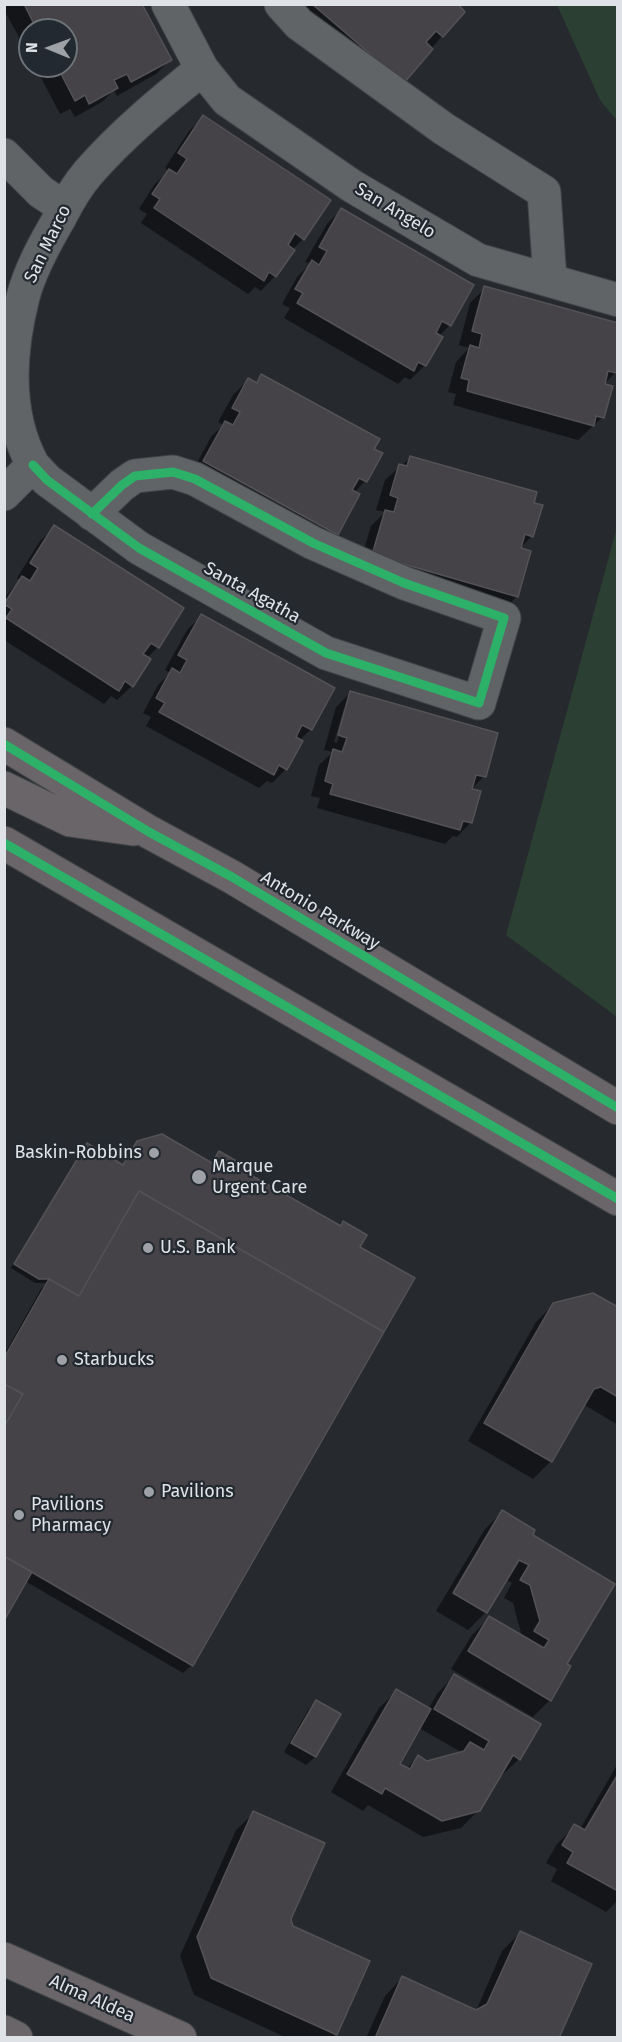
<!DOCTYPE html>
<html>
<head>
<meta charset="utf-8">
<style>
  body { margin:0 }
  #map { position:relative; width:622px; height:2042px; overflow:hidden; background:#26292d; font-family:"Fira Sans",sans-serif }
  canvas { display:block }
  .frame { position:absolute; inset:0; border:6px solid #dfe3e8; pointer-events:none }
  .north { position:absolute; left:18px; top:18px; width:60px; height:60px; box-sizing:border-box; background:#232930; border:2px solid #6e737a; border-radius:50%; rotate:271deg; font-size:16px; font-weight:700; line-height:24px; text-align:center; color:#dfe3e8 }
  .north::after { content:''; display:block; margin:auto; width:21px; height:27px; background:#9ea2a7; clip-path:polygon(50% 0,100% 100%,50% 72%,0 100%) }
</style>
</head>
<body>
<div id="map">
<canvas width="622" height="2042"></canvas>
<div class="frame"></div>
<div class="north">N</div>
</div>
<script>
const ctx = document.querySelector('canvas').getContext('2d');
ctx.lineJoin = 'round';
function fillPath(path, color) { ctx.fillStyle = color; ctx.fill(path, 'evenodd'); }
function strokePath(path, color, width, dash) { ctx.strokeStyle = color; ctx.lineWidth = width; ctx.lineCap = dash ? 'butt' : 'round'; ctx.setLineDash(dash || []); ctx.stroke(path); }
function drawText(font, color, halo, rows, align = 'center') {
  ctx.font = font + ' "Fira Sans",sans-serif'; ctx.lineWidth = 4.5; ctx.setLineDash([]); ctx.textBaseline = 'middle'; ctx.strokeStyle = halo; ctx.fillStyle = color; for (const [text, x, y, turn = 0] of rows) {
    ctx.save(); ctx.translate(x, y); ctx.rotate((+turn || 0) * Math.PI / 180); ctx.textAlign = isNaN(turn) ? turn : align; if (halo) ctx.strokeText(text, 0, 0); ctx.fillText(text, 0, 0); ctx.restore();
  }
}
const green = new Path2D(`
  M557,5h60v116l-17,-21z
  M617,527l1,490h-1l-111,-82z`);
const shadow = new Path2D(`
  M4,4h137l29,56 -14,14 -39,22 -3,-6 -12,12 -27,15 -5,-8 -10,5 -25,-48h31v-36h-36v27l-26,-47z
  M281,4h175l-14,32 -39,46z
  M204,117l99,122 -11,11 -17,26 -14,15 -6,-4 -7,7 -107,-71 6,-9 -8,-5 15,-24 15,-14 -4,-3 24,-37z
  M341,210l131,76 -22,39 -11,11 -14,29 -15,15 -5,-3 -7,7 -114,-66 6,-10 -8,-4 15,-27 13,-13 -5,-2 22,-38z
  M485,288l131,84 -13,13v32l-25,23 -125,-35 3,-11 -8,-2 8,-30 13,-14 -10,-3 11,-42z
  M262,376l110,73 -7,32 -11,12 -17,41 -15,15 -132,-73 21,-39 12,-12 -5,-3 15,-27 15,-15 6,4z
  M411,457l122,46 -1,33 -13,13 -2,47 -14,15 -145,-42 13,-43 14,-14 -9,-2 9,-30z
  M55,527l127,82 -24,38 -11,11 -15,28 -15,14 -6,-4 -7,8 -100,-64v-42l16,-18 -3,-2 23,-37z
  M201,616l110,113 -12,12 -13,28 -14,14 -5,-2 -8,7 -113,-62 5,-9 -8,-4 15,-28 12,-12 -5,-3 22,-40z
  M350,693l134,83 -13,14v32l-14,15 -4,-1 -8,8 -128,-36 3,-10 -9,-2 8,-31 14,-13 -9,-2 12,-43zM344,708h3l-10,35 -3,-1z
  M87,1145l35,21 12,-19 77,17 8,-11 21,17 99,57 4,-4 15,25 55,31 -221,386 -9,8 -158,-92 -21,37v-263l37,-66 7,-6h-13l-24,-15z
  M554,1304l64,5v116l-35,-21 -32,57 -18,18 -65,-38 68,-119z
  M502,1512l29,23 34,130 -15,35 -17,17 -82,-48 21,-34 17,-17 33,19 -9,-34 -9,-5 8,-15 -7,-4 -19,33 -18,18 -32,-19 49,-82z
  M454,1676l65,83 -18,17 -2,-1 -20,35 -18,18 -38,9 -55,-32 -5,6 -32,-19 48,-84 18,-17 31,18 9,-15zM419,1728l42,24 -34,10 -9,-5 -12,12 -8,-5z
  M316,1701l23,13 -24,43 -9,8 -22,-13 24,-42z
  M618,1763v137l-12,12 -55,-31 6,-12 -11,-6 11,-19 18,-18 5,3z
  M254,1813l36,105 46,116 -4,4h-45l-93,-43 -14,-39 56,-126z
  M520,1933l37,105h-191l19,-42 17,-18 74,33 26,-60z`);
const building = new Path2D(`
  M24,4h118l30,56 -41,22 -4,-8 -13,6 4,8 -29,16 -4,-9 -10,6 -18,-35h9v-36h-29z
  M312,4h146l7,8 -22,25 -7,-6 -10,11 7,7 -29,34z
  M203,115l128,85 -27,40 -9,-7 -7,12 7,5 -19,27 -7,-5 -5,9 -110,-73 6,-9 -8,-5 17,-25 8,5 10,-15 -9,-6z
  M341,208l133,77 -23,41 -9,-5 -6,12 7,4 -17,29 -8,-4 -4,9 -117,-68 6,-10 -8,-4 17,-29 7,5 8,-14 -8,-4z
  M484,286l134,37v49l-1,1 -9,-2 -3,13 8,2 -9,32 -8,-2 -2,10 -127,-35 2,-11 -8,-2 9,-33 9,3 3,-14 -10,-3z
  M261,374l119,65 -6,10 9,4 -16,29 -8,-4 -7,12 8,4 -22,41 -135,-74 22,-40 8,4 7,-13 -8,-4 16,-30 9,5z
  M410,456l127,36 -3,11 9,2 -10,32 -8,-3 -4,14 10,3 -13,46 -146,-42 13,-45 9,2 4,-14 -8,-3 9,-31 8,2z
  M54,525l130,83 -25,40 -8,-5 -8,11 8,5 -18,28 -8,-6 -6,10 -113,-73 6,-9 -8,-5 18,-28 8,5 8,-13 -8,-5z
  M201,614l134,74 -23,42 -10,-5 -6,12 7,4 -16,29 -8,-5 -5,10 -115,-63 6,-9 -9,-5 16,-30 8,5 7,-13 -9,-5z
  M350,691l148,42 -12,44 -10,-2 -4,14 9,2 -9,32 -9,-2 -3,9 -130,-36 3,-10 -8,-3 8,-32 9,3 5,-14 -9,-3z
  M162,1134l50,29 7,-12 26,15 -3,4 99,56 2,-5 24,14 -7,12 55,31 -31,54 -245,-141 -60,105 -30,-17h-10l-25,-15 73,-121 36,22 14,-24z
  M139,1191l245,141 -191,334 -189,-110v-129l19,-33 -19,-10v-26l45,-79 30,17z
  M593,1293l25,14v90l-17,-10 -7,2 -42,73 -68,-39 69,-120z
  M4,1384l19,10 -19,33z
  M502,1510l33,20 -2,5 82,49 -48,80 4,2 -20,35 -83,-50 21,-35 55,32 5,-8 -15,-9 6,-10 -10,-36 -10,-5 9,-15 -10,-5 -32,53 -34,-20z
  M4,1556l28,16 -28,49z
  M454,1674l87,50 -21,36 -7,-5 -33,56 -38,10 -57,-33 -3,6 -35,-20 49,-85 35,20 -31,55 10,5 8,-14 9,6 37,-10 6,-9 14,8 5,-9 -55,-32z
  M316,1700l25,14 -25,43 -25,-14z
  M618,1774v117l-51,-28 6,-11 -11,-7 12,-21 11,6z
  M253,1811l72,32 -34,76 2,7 77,35 -33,74 -126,-57 -14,-41z
  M520,1931l72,33 -33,74h-184l27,-62 74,34 11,-6z`);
const minor = new Path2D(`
  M168,4l34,65 25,31 125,86 126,74 140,40
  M281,4l18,20 145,105 100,63 6,88
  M4,155l37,37 24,16
  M33,465l14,15 92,68 187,105 153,50 25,-85 -100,-35 -91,-40 -118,-64 -22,-7 -38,4 -13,9 -30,29
  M4,494l29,-29c-28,-51 -24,-113 -10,-168 7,-27 22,-54 36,-78 8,-16 18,-33 29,-46 34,-39 74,-72 114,-104`);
const major = new Path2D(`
  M4,744l145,88 83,45 386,231
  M4,788l66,32 63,9
  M4,843l614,356
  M4,1959l176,79
  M4,2032l12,6`);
const cycleway = new Path2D(`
  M33,465l14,15 92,68 187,105 153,50 25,-85 -100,-35 -91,-40 -118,-64 -22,-7 -38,4 -13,9 -30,29
  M4,744l145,88 83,45 386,231
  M4,843l614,356`);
const markers = [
  [154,1153,6,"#9ea2a7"],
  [199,1177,8,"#9ea2a7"],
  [148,1248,6,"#9ea2a7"],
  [62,1360,6,"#9ea2a7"],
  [149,1492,6,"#9ea2a7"],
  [19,1515,6,"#9ea2a7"]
];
const streetNames = [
  ["San Angelo",395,211,31],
  ["San Marco",48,244,-64],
  ["Santa Agatha",252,593,29],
  ["Antonio Parkway",320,911,31],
  ["Alma Aldea",92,1999,24]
];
const poiNames = [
  ["Baskin-Robbins",142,1153,"right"],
  ["Marque",212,1167],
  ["Urgent Care",212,1188],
  ["U.S. Bank",160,1248],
  ["Starbucks",74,1360],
  ["Pavilions",161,1492],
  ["Pavilions",31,1505],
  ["Pharmacy",31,1526]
];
fillPath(green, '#2b3f33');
fillPath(shadow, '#0007');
fillPath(building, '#464348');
strokePath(building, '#535255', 1.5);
strokePath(minor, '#414447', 35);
strokePath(major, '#414447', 35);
strokePath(minor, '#616467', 33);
strokePath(major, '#696569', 33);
strokePath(cycleway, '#2db169', 9);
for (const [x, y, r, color] of markers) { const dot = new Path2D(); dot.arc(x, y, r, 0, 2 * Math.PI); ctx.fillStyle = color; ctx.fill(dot); strokePath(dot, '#232930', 2); }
drawText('18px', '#dfe3e8', '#232930', streetNames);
drawText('18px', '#dfe3e8', '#232930', poiNames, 'left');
</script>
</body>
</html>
